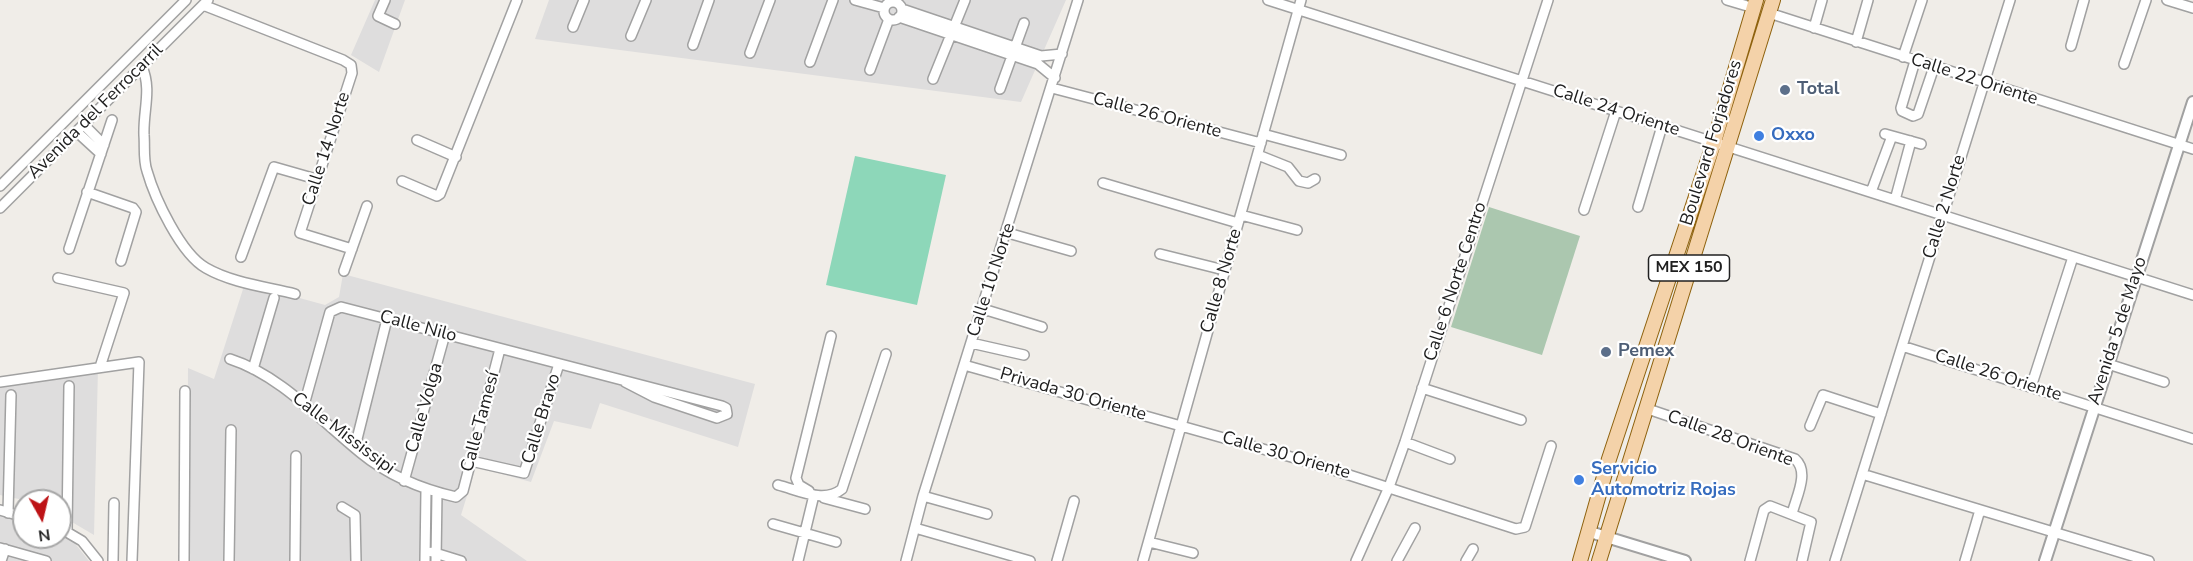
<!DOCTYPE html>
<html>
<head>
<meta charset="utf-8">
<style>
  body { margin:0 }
  #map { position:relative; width:2193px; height:561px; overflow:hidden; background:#f0ede8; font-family:"Nunito Sans",sans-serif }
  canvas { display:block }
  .north { position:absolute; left:12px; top:489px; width:60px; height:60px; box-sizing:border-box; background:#fff; border:2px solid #a6a6a6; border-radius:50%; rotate:172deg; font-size:16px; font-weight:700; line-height:24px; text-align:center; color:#202020 }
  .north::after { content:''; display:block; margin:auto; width:21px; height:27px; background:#bd1316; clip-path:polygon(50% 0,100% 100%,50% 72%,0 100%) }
</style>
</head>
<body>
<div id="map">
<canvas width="2193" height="561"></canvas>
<div class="north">N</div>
</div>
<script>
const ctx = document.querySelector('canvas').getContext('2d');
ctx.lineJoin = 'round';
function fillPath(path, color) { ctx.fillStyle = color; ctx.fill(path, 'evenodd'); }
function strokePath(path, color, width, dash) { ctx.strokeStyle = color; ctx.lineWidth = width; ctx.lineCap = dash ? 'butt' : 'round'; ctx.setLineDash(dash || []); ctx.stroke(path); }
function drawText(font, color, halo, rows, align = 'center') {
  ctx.font = font + ' "Nunito Sans",sans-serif'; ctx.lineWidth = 4.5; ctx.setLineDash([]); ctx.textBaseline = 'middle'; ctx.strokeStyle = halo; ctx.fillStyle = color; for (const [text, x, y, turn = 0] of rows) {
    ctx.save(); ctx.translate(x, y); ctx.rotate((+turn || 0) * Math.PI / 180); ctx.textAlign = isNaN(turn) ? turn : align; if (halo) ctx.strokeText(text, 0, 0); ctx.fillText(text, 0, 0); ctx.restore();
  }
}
const residential = new Path2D(`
  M375,0h30l-26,72 -28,-17z
  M549,0h517l-45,102 -486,-63z
  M343,274l412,110 -17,63 -138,-44 -9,26 -37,-8 -23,61 -55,-15 -15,48 66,46h-340l1,-193 26,11 31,-96 80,22 14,-8z
  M98,368l-4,167 -34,-20v-14h-32l-28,-6v-111z
  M0,512l24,8v17h36v-5l9,4 20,25h-89z`);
const cemetery = new Path2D(`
  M1489,207l91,29 -38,119 -91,-28z`);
const pitch = new Path2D(`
  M855,156l91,19 -29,130 -91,-20z`);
const minor = new Path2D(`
  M385,0l-7,16 17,8
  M855,0l29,8
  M1268,0l925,295
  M1727,0l27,8
  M2167,0l26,8
  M884 11a9 9 0 1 1 18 0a9 9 0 1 1-18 0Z
  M203,5l140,55 8,5 1,8 -52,160 52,16
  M902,9l139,47 21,-2
  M1769,13l424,136
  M899,17l139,47 17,14
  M573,27l11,-27
  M1814,28l8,-28
  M631,36l15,-36
  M1856,42l12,-42
  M693,45l16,-45
  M2071,46l13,-46
  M750,53l20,-53
  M1903,57l19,-57
  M1915,61l-14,47 1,3 11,5 5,-2 16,-47
  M810,62l23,-62
  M2124,64l22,-64
  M142,67c10,22 1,44 2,68 1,11 -1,25 3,36 8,28 34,83 59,97 26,15 61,19 89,26
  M870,70l19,-51
  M933,79l32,-79
  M1052,88l209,55
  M1000,89l24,-66
  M84,125l20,20
  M77,132l24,22
  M1263,134l78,21
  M1885,134l36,10
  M417,140l39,17
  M1258,155l30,12 11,14 9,2 7,-4
  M402,181l35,15 3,-2 77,-194
  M1103,183l135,40
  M0,186l186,-186
  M87,192l46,16 3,4 -15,49
  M1871,192l21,-56
  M1895,200l16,-59
  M1638,207l24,-81
  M0,208l208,-208
  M1584,210l32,-99
  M1241,215l56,15
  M1008,233l63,18
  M69,249l43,-129
  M1160,254l64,16
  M241,257l33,-90 42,12
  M344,271l23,-65
  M58,278l66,15 -24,74
  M983,309l59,18
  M971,343l53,12
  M1902,346l291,93
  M230,359c50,16 90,61 131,94 28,23 60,36 95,44l7,-6 37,-142
  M2108,364l56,18
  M964,365l345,97 207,67 9,-2 26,-81
  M253,369l21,-71
  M0,382l139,-20 -7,199
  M2031,387l42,-130
  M1422,388l99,32
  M304,405l26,-93 11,-5 381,99 4,2 1,6 -10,4 -63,-21 -29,-15
  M1645,408l150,51c15,13 1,38 -3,55
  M1810,426l13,-31 58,19
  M1405,442l45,17
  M355,447l32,-128
  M471,461l53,12 35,-109
  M1862,474l287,87
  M404,481l41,-147
  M778,485c20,5 46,19 64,4l44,-135
  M809,491l-10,-6 -3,-7 35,-142
  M923,496l64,18
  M824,498l41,11
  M342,507l13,8 1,46
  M0,510l24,7
  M8,513l3,-118
  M773,524l63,18
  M60,528l22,13 16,20
  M915,528l115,33
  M67,531l2,-145
  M1149,542l44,11
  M0,548l46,13
  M432,552l29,9
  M1,561l4,-12
  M113,561l1,-58
  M184,561l1,-170
  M229,561l2,-131
  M295,561l1,-105
  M425,561l1,-71
  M436,561l1,-69
  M798,561l16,-66
  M906,561l17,-65 155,-496
  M1057,561l17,-60
  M1143,561l158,-561
  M1356,561l33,-74 16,-45 143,-442
  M1397,561l18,-33
  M1466,561l7,-12
  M1750,561l14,-51 6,-4 41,16 -9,39
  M1835,561l175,-561
  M1965,561l15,-51`);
const tertiary = new Path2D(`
  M1590,532l95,29
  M2045,561l148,-459`);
const primary = new Path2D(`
  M1580,561l29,-102 105,-317 42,-142
  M1599,561l174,-561`);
const markers = [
  [1785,90,6,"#5c6f8a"],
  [1759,136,6,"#3f7fe0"],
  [1606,352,6,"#5c6f8a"],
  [1579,480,6,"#3f7fe0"]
];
const shields = [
  [1689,268,81]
];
const shieldNames = [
  ["MEX 150",1689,268]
];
const streetNames = [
  ["Calle 22 Oriente",1974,80,18],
  ["Calle 24 Oriente",1616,111,18],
  ["Avenida del Ferrocarril",96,112,-45],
  ["Calle 26 Oriente",1157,116,15],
  ["Boulevard Forjadores",1712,143,-73],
  ["Calle 14 Norte",327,149,-72],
  ["Calle 2 Norte",1945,207,-73],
  ["Calle 10 Norte",992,280,-72],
  ["Calle 8 Norte",1222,281,-74],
  ["Calle 6 Norte Centro",1456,282,-72],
  ["Calle Nilo",418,327,15],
  ["Avenida 5 de Mayo",2118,331,-72],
  ["Calle 26 Oriente",1998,376,18],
  ["Privada 30 Oriente",1073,395,16],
  ["Calle Volga",425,408,-74],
  ["Calle Bravo",542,419,-73],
  ["Calle Tamesí",481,422,-75],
  ["Calle Mississipi",343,434,37],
  ["Calle 28 Oriente",1730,439,20],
  ["Calle 30 Oriente",1286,456,16]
];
const serviceNames = [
  ["Total",1797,90],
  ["Pemex",1618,352]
];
const shopNames = [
  ["Oxxo",1771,136],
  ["Servicio",1591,470],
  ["Automotriz Rojas",1591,491]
];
fillPath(residential, '#dedddd');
fillPath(cemetery, '#abc7af');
fillPath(pitch, '#8dd7b9');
strokePath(minor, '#a1a1a1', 12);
strokePath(tertiary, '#a1a1a1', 14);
strokePath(primary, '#8e620e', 16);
strokePath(minor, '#fff', 9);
strokePath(tertiary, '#fff', 10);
strokePath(primary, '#f4d2a9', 14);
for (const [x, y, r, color] of markers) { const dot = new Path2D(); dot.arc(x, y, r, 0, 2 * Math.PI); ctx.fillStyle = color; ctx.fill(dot); strokePath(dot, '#fff', 2); }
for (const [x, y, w] of shields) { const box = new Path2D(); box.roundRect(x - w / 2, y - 13, w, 26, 4.5); ctx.fillStyle = '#fff'; ctx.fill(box); strokePath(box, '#202020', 1.5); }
drawText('bold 16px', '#202020', null, shieldNames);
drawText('18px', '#202020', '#fff', streetNames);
drawText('bold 18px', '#4e5e75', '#fff', serviceNames, 'left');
drawText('bold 18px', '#366cbe', '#fff', shopNames, 'left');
</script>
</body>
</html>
